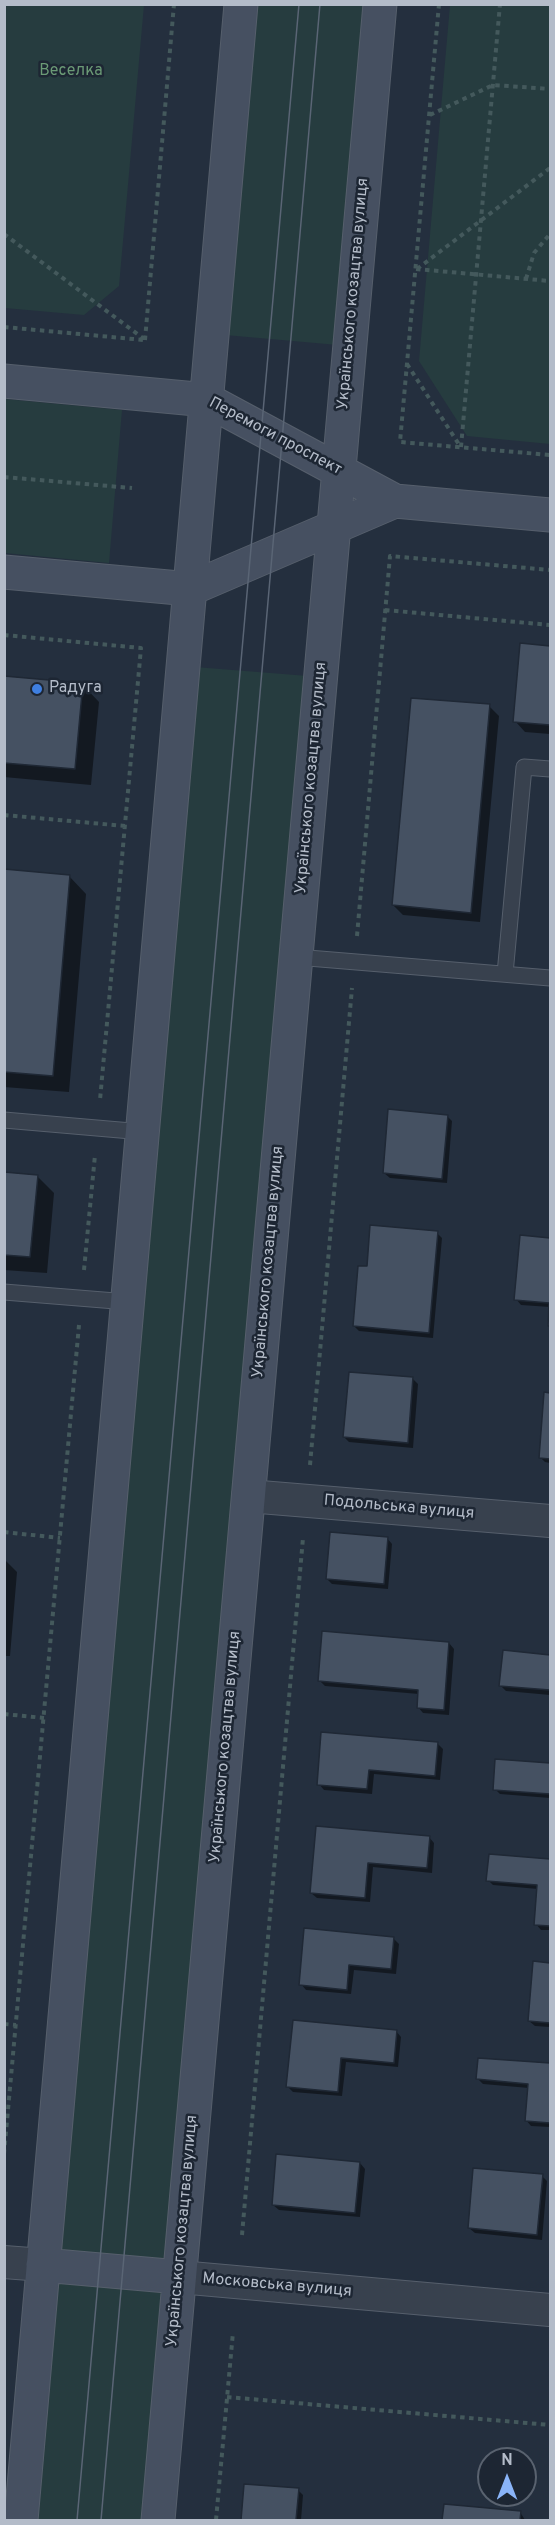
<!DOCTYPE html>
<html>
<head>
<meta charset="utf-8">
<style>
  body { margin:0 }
  #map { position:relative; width:555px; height:2525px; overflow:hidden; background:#242f3e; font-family:Overpass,sans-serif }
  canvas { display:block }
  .frame { position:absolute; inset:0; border:6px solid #b4bcc9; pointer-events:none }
  .north { position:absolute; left:477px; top:2447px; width:60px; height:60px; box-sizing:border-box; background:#1d2633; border:2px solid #59626f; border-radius:50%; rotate:0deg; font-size:16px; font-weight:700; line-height:24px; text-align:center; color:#b4bcc9 }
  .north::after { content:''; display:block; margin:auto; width:21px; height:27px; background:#8ab4f8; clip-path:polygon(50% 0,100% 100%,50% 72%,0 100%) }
</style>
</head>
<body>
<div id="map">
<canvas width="555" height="2525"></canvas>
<div class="frame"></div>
<div class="north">N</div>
</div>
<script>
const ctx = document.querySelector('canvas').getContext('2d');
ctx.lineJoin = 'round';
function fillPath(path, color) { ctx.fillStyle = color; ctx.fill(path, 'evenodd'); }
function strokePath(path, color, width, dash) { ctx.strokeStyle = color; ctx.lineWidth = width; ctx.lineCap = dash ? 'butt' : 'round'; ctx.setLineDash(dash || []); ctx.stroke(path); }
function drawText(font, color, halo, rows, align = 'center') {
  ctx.font = font + ' Overpass,sans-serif'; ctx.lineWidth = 5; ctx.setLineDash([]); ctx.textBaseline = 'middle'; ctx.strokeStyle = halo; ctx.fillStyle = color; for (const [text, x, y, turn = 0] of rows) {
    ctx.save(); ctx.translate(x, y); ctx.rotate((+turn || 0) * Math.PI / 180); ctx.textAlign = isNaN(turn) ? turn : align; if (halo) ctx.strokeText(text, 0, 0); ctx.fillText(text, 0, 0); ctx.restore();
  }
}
const green = new Path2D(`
  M4,5h140l-25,281 -35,29 -79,-7z
  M254,5h114l-30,340 -113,-10z
  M450,5h100v439l-83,-8 -48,-75z
  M5,399l117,11 -13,153 -104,-10z
  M195,667l113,9 -141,1587 -110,-9z
  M54,2279l111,10 -20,231h-112z`);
const shadow = new Path2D(`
  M522,645l28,3v86l-25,-2 -10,-11z
  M4,677l78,7 17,18 -8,83 -87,-8z
  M489,706l10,10 -19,206 -77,-7 -10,-10z
  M4,871l65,5 17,18 -17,198 -65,-5z
  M447,1116l5,5 -5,62 -57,-5 -6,-5z
  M4,1173l33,3 17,17 -7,80 -43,-3z
  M437,1233l5,5 -9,100 -74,-7 -5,-5 14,-58z
  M522,1237l28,3v67l-29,-2 -5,-6z
  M413,1379l5,5 -5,64 -64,-6 -5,-5z
  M545,1394h5v69l-5,-1 -5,-5z
  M387,1538l5,6 -4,45 -56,-5 -5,-5z
  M4,1559l13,13 -7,84h-6z
  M449,1643l5,6 -5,66 -26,-2 -5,-6 1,-13 -94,-8 -5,-5z
  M504,1652l46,4v39l-44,-4 -5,-5z
  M438,1744l5,5 -3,31 -66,-6 -2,20 -48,-4 -5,-6z
  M497,1760l53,4v34l-50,-4 -5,-5z
  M317,1828l112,9 5,6 -2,30 -59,-6 -3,35 -53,-4 -6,-5z
  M490,1856l60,5v69h-9l-5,-6 2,-35 -45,-4 -5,-5z
  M393,1938l6,6 -3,30 -42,-4 -3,24 -45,-4 -5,-6z
  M534,1963l16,1v63l-15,-1 -6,-5z
  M294,2022l102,9 5,6 -3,30 -52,-5 -4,34 -49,-4 -5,-5z
  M479,2059l71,6v62l-19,-1 -5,-6 3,-32 -46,-4 -5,-5z
  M360,2163l5,6 -5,48 -81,-7 -6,-5z
  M542,2176l5,5 -5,59 -67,-7 -6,-5z
  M245,2485l53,5 5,5 -2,25h-59z
  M445,2506l75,6 5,8h-82z`);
const building = new Path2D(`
  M520,643l30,3v79l-37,-3z
  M4,676l79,7 -8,86 -71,-6z
  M411,698l79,6 -19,209 -79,-8z
  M4,869l66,6 -17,201 -49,-4z
  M388,1109l60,6 -6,64 -59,-6z
  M4,1172l34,3 -8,82 -26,-2z
  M370,1225l68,6 -9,102 -76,-7 5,-60h9z
  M520,1235l30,3v88h-2l1,-23 -35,-3z
  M349,1372l64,5 -5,66 -65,-6z
  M544,1392l6,1v66l-11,-1z
  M330,1532l58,5 -4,47 -58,-5z
  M322,1631l127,11 -5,68 -27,-2 1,-18 -100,-9z
  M503,1650l47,5v35l-51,-4z
  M321,1732l117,10 -3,34 -66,-6 -2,19 -50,-4z
  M495,1759l55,4v31l-57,-4z
  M316,1826l114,10 -3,32 -59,-5 -3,35 -55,-5z
  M489,1854l61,5v67l-16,-1 3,-40 -51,-4z
  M304,1928l90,9 -3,32 -42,-4 -2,25 -48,-5z
  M533,1961l17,2v60l-22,-2z
  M293,2020l104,10 -3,33 -53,-5 -3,34 -52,-5z
  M478,2058l72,5v60l-25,-2 3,-37 -52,-5z
  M276,2154l84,8 -5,51 -83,-8z
  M473,2168l70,6 -6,61 -69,-7z
  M244,2484l55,4 -3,32h-55z
  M444,2504l77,7 -1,9h-78z`);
const path = new Path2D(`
  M439,4l-39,438 150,13
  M430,115l63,-30 57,4
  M4,234l140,105
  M416,269l134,12
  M417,269l133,-101
  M526,279l8,-26 16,-19
  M4,327l140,13
  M145,340l29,-336
  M407,364l53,82
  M461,447l39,-443
  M4,477l128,11
  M385,610l165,15
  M4,635l137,13 -41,452
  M4,815l121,11
  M357,936l33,-380 160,14
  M84,1270l11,-115
  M310,1465l42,-477
  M4,1532l56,6
  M4,1714l40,4
  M4,2024l12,1
  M4,2154l75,-829
  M242,2235l61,-697
  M227,2397l323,28
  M216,2520l17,-188`);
const lane = new Path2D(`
  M296,957l254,21
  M505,974l19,-207 26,2
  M4,1120l139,12
  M4,1292l124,10`);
const street = new Path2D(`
  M248,1496l302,25
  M4,2262l39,3
  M179,2277l371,33`);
const secondary = new Path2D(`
  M4,381l203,19 188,101 155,14
  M4,572l186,17 205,-88
  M43,2265l136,12
  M21,2520l220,-2516
  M158,2520l222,-2516`);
const tram = new Path2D(`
  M77,2520l222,-2516
  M101,2520l219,-2516`);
const markers = [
  [37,689,6,"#3f7fe0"]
];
const parkNames = [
  ["Веселка",71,72]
];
const streetNames = [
  ["Українського козацтва вулиця",354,294,-85],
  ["Перемоги проспект",275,437,28],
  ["Українського козацтва вулиця",312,778,-85],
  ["Українського козацтва вулиця",269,1262,-85],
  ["Подольська вулиця",399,1508,5],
  ["Українського козацтва вулиця",226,1747,-85],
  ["Українського козацтва вулиця",183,2231,-85],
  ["Московська вулиця",277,2286,5]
];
const poiNames = [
  ["Радуга",49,689]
];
fillPath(green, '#263c3f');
fillPath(shadow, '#0007');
fillPath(building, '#455162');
strokePath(building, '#1f2835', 1.5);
strokePath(lane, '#565f6c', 17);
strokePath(street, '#565f6c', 34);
strokePath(secondary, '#565f6c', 35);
strokePath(path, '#44595c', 4, [4.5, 4.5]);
strokePath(lane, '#38414e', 15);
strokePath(street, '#38414e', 32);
strokePath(secondary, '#465061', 33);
strokePath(tram, '#5a6575', 1.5);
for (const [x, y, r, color] of markers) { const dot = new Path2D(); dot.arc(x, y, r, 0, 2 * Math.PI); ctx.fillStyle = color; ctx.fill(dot); strokePath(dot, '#1d2633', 2); }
drawText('16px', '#6b9a76', '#1d2633', parkNames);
drawText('16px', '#b4bcc9', '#1d2633', streetNames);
drawText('16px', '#b4bcc9', '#1d2633', poiNames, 'left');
</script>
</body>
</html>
